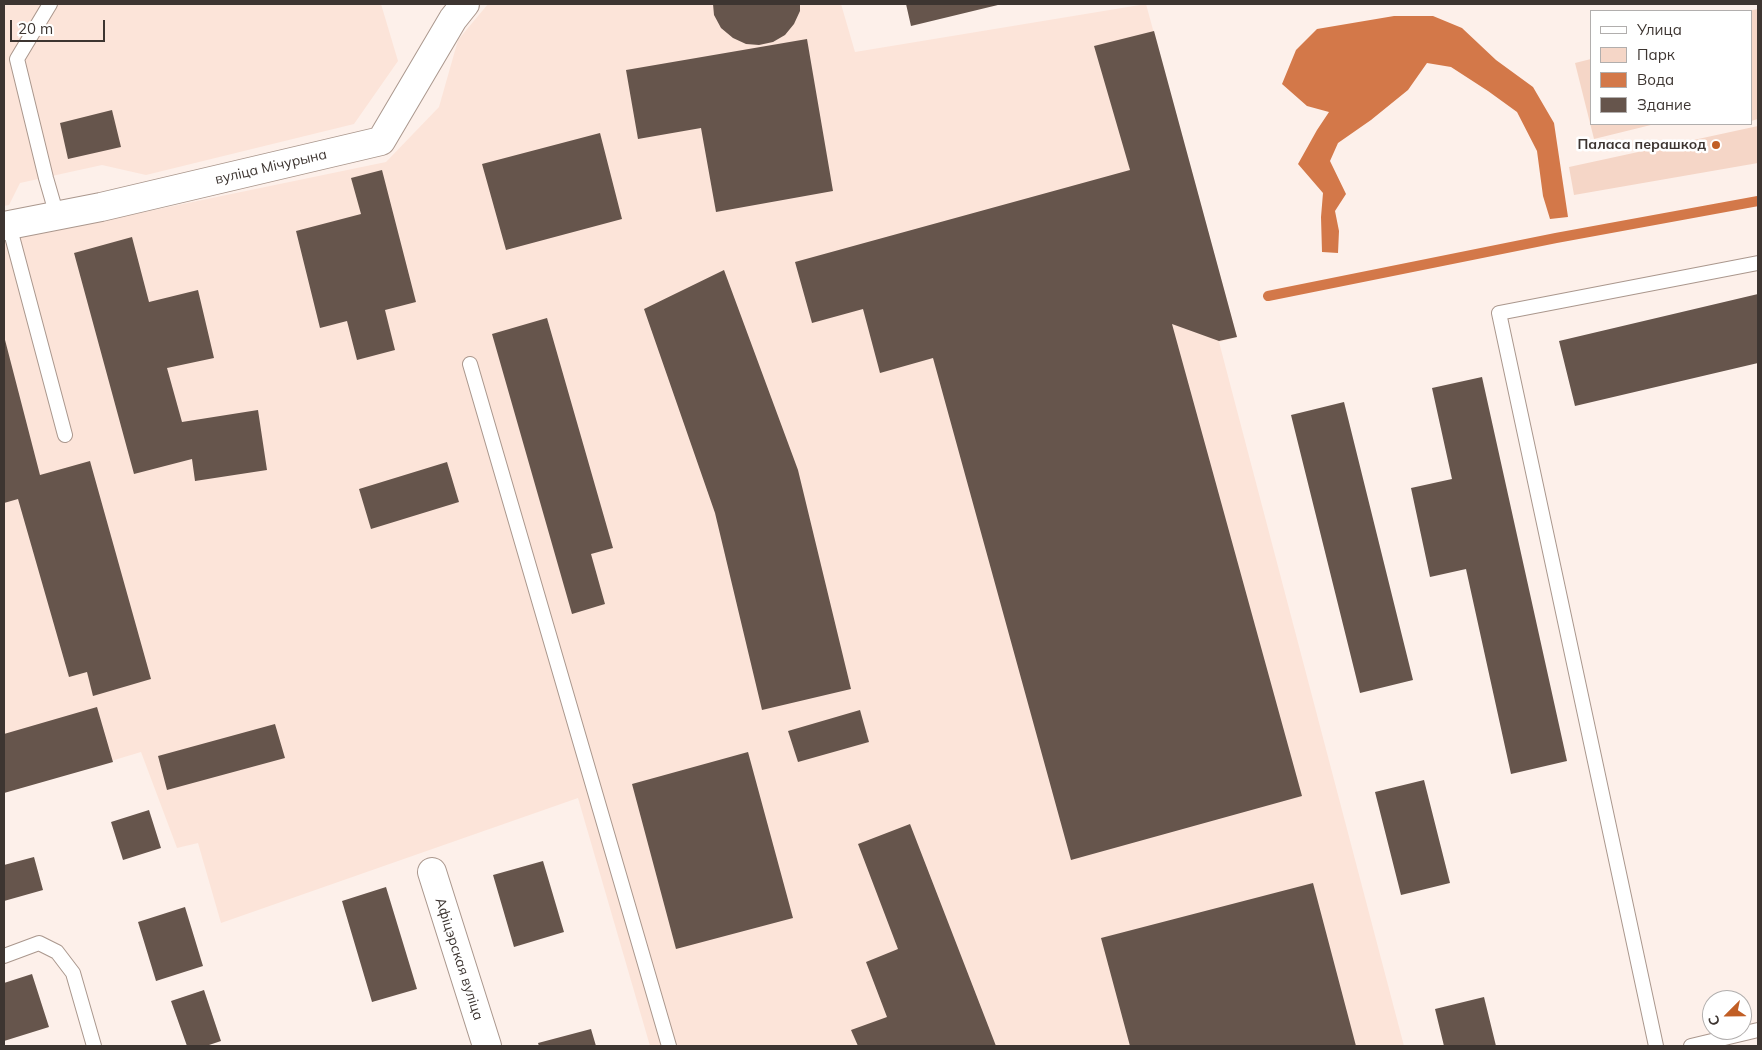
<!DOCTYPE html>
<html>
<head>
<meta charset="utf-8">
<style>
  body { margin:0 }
  #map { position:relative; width:1762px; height:1050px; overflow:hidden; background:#fdf0ea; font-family:Mulish,sans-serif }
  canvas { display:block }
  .frame { position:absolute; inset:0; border:5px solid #3d3531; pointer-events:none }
  .legend { position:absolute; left:1590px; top:10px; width:162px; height:115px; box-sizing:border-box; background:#fff; border:1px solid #b1aead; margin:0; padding:6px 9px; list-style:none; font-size:15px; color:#3d3531 }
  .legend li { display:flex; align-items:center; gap:10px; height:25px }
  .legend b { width:25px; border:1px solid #b1aead }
  .north { position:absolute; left:1702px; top:990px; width:50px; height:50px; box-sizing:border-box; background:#fff; border:1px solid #b1aead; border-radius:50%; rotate:247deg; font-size:14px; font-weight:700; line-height:20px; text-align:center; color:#3d3531 }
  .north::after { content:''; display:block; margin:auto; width:18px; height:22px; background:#c15e25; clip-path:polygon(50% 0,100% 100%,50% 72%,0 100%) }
  .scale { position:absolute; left:10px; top:20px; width:95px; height:22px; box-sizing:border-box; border:2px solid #3d3531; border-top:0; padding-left:6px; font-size:15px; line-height:18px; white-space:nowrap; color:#3d3531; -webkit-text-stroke:4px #fff; paint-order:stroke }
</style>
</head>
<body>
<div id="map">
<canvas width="1762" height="1050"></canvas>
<div class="frame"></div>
<ul class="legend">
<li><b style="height:6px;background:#fff"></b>Улица</li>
<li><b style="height:14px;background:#f5d6c7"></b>Парк</li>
<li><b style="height:14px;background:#d37849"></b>Вода</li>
<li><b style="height:14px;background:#66554c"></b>Здание</li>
</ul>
<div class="north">С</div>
<div class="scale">20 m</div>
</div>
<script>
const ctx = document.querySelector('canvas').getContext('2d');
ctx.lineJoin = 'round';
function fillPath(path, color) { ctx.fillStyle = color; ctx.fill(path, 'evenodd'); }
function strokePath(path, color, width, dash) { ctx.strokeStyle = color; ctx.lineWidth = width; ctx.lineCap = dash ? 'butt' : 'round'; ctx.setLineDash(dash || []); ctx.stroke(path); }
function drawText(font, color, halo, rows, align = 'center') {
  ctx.font = font + ' Mulish,sans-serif'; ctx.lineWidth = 5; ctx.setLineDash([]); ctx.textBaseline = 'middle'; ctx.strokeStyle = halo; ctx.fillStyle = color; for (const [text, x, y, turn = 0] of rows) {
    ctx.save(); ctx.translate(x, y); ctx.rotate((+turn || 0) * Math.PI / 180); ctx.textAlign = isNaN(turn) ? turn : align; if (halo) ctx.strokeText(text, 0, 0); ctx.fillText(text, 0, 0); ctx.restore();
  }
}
const built = new Path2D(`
  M4,4h377l17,57 -44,63 -208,51 -44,-10 -82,18 -11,22 -5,1z
  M488,4h353l14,48 291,-48 91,333 -18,5 185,704h-754l-72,-248 -357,125 -23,-80 -21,5 -36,-96 -137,41v-552l382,-79 53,-55 19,-67z`);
const green = new Path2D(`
  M1758,9v110l-7,2v-110h-3z
  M1591,59v65h64l-61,15 -19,-76z
  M1758,126v37l-184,32 -5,-28z`);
const water = new Path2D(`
  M1394,16h39l29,12 34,32 37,27 21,36 14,94 -18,2 -7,-23 -6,-45 -20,-39 -29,-21 -37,-24 -24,-4 -19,27 -37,30 -33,23 -8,18 16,33 -11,17 4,20 -1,22 -16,-1 -1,-35 2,-24 -25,-29 19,-34 12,-18 -22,-6 -25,-22 14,-34 21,-21z`);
const stream = new Path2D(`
  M1268,296l288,-58 202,-37`);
const building = new Path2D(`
  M713,4h87v7l-6,13 -9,11 -12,7 -14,3 -13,-1 -13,-6 -12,-10 -7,-13z
  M906,4h96l-91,22z
  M1154,31l83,306 -18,4 -47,-17 130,472 -231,64 -138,-502 -53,15 -17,-64 -51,14 -17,-61 335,-92 -36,-124z
  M807,39l26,152 -117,21 -15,-84 -63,11 -12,-69z
  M112,110l9,37 -53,12 -8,-36z
  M600,133l22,86 -116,31 -24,-86z
  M382,170l34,132 -31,8 10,40 -38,10 -10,-39 -27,7 -24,-97 65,-17 -10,-36z
  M132,237l17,65 49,-12 16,68 -47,10 15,54 76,-12 9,60 -72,11 -3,-22 -58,15 -60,-221z
  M724,270l74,200 53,219 -89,21 -47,-197 -71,-204z
  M1758,294v69l-183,43 -16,-65z
  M547,318l66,230 -22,6 14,50 -33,10 -80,-280z
  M4,336l36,139 50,-14 61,218 -58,17 -6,-24 -18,5 -51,-178 -14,4z
  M1482,377l85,384 -56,13 -45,-205 -36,8 -19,-89 41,-9 -20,-91z
  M1344,402l69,278 -53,13 -69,-278z
  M447,462l12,40 -88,27 -12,-40z
  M97,707l16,55 -109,31v-59z
  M860,710l9,32 -71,20 -10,-31z
  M275,724l10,34 -118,32 -9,-34z
  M748,752l45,166 -117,31 -44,-165z
  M1424,780l26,103 -49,12 -26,-103z
  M149,810l12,38 -38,12 -12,-38z
  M910,824l86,222h-138l-7,-16 36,-13 -21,-55 32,-13 -40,-105z
  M34,857l9,33 -39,11v-36z
  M543,861l21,71 -50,15 -21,-72z
  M1313,883l43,163h-226l-29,-108z
  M386,887l31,102 -45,13 -30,-101z
  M185,907l18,59 -47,15 -18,-59z
  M32,974l17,53 -45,14v-58z
  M204,990l17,51 -15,5h-19l-16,-45z
  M1484,997l12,49h-52l-9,-37z
  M591,1029l5,17h-57l-1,-3z`);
const lane = new Path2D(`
  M50,4l-33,55 29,119 11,38
  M9,225l56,210
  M470,364l199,682
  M4,956l35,-13 18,9 16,21 21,73
  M1656,1046l-157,-733 259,-50
  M1691,1046l67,-16`);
const street = new Path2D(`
  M4,226l97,-19 280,-66 72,-122 12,-15
  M432,872l55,174`);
const markers = [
  [1716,145,5,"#c15e25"]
];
const poiNames = [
  ["Паласа перашкод",1706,145]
];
const streetNames = [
  ["вуліца Мічурына",271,167,-13],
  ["Афіцэрская вуліца",459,959,72]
];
fillPath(built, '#fce4d9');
fillPath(green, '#f5d6c7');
fillPath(water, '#d37849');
strokePath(stream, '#d37849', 10);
fillPath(building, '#66554c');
strokePath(lane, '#aa978d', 16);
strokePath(street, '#aa978d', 30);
strokePath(lane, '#fff', 14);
strokePath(street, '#fff', 28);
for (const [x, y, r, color] of markers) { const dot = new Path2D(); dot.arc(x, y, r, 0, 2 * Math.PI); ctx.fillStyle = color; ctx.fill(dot); strokePath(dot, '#fff', 2); }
drawText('bold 14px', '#3d3531', '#fff', poiNames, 'right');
drawText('14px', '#3d3531', '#fff', streetNames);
</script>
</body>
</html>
